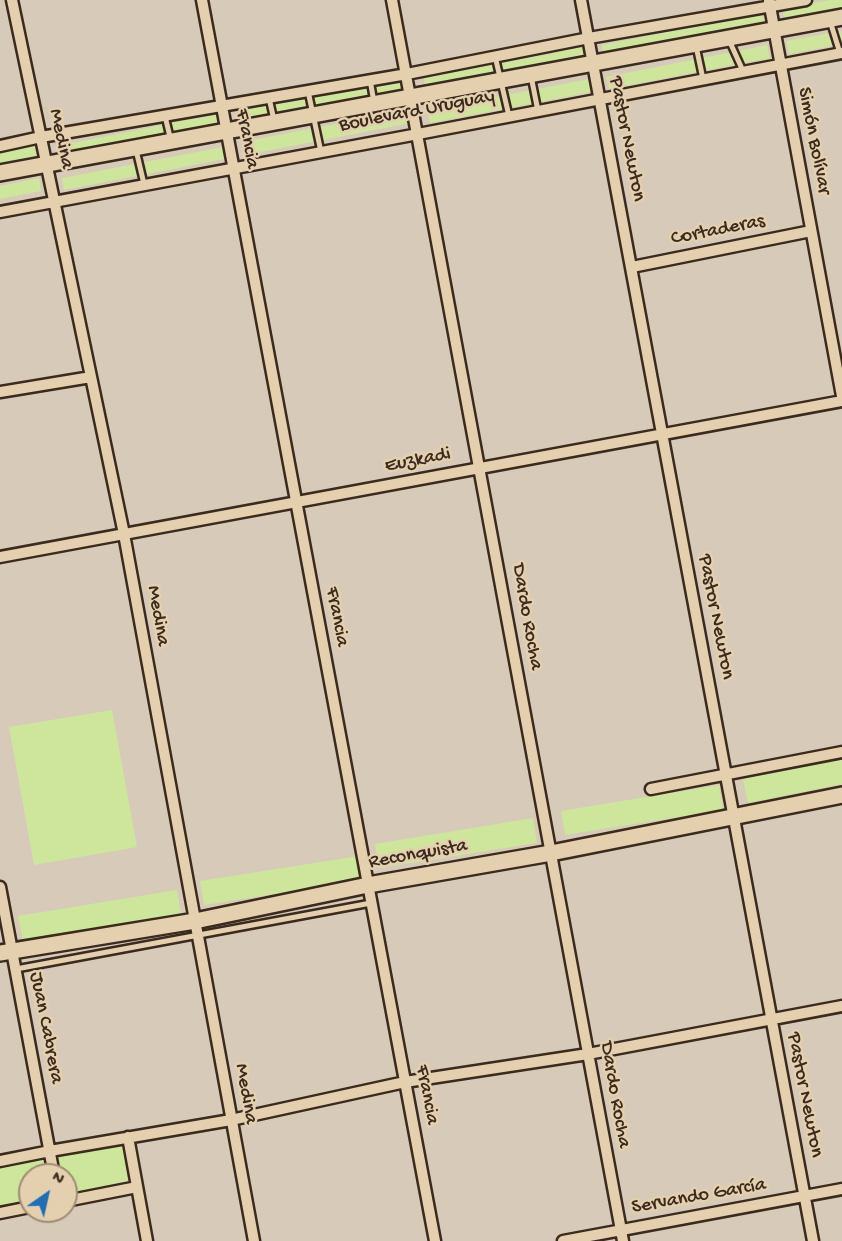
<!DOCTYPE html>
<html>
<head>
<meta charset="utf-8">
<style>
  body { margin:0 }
  #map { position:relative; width:842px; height:1241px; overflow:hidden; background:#d7cab9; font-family:"Gochi Hand",sans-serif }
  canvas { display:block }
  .north { position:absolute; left:18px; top:1163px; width:60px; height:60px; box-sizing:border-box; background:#e4cfae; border:2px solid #a08d74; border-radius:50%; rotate:34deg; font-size:16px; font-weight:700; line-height:24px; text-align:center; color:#3b2a1e }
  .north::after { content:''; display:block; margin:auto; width:21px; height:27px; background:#1f6fb2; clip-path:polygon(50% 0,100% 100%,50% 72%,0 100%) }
</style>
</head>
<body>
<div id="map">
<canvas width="842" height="1241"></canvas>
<div class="north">N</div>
</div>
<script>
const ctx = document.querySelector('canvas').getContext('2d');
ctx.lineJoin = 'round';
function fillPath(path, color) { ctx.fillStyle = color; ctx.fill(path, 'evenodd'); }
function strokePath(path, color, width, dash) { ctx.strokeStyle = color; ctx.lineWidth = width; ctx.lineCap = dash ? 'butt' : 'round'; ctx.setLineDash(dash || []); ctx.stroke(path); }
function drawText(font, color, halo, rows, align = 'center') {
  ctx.font = font + ' "Gochi Hand",sans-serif'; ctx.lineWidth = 5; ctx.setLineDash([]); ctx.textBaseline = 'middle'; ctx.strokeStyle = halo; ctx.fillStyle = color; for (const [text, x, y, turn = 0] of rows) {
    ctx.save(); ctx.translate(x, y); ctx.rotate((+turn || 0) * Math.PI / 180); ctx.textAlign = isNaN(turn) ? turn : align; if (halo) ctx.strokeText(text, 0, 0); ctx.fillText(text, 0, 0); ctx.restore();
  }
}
const green = new Path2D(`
  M830,0h12v11l-57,11 -3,-13z
  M763,13l2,13 -161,31 -2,-12z
  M842,31v13l-53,10 -3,-13z
  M767,45l3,13 -161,31 -3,-12z
  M584,47l3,12 -161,32 -2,-13z
  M399,79l3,12 -161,32 -3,-13z
  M589,79l2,13 -161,31 -2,-13z
  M403,111l3,13 -161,31 -3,-13z
  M218,114l3,13 -161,31 -3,-12z
  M34,146l3,13 -37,7v-13z
  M223,147l2,12 -161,31 -2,-12z
  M39,178l2,13 -41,8v-13z
  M112,710l25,137 -103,18 -25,-138z
  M842,759v25l-94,19 -5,-24z
  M719,785l4,25 -158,25 -4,-24z
  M533,818l4,25 -158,25 -4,-24z
  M359,856l4,24 -159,25 -4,-24z
  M177,890l4,24 -158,26 -5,-24z
  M124,1144l7,39 -65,12v-20h-7l-3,-18z
  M44,1158l4,17h-18v26l-30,6v-40z`);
const lane = new Path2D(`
  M830,21l10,32
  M729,40l14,31
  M696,46l7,33
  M495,56l14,60
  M531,76l7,35
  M370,80l4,22
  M308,91l13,61
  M269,98l5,22
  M165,116l6,25
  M136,150l8,34
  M16,969l355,-66`);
const street = new Path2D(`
  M12,0l112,534 130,707
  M202,0l233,1241
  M392,0l231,1241
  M581,0l232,1241
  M769,1l73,395
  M0,146l41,-9 366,-63 182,-36 217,-38
  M0,212l418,-78 424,-81
  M632,267l179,-36
  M0,392l91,-15
  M0,557l842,-156
  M651,789l191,-37
  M0,887l54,288
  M128,1137l19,104
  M0,1161l50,-10 181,-31 174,-38 183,-28 254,-48
  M66,1201l71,-14
  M0,1213l30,-6
  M563,1241l279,-52`);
const secondary = new Path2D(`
  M0,173l842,-156
  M0,953l195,-32 173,-36 183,-32 291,-58`);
const streetNames = [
  ["Boulevard Uruguay",417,112,-11],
  ["Medina",60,139,78],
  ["Francia",246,139,79],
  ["Pastor Newton",626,139,79],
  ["Simón Bolívar",813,141,79],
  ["Cortaderas",718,231,-11],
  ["Euzkadi",418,461,-11],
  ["Medina",157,616,80],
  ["Francia",336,617,79],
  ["Dardo Rocha",526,617,80],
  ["Pastor Newton",715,617,79],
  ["Reconquista",418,855,-10],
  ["Juan Cabrera",45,1028,79],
  ["Medina",245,1094,80],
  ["Francia",426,1095,79],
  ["Dardo Rocha",614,1095,80],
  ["Pastor Newton",804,1095,79],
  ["Servando García",699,1197,-10]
];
fillPath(green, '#cde69c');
strokePath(lane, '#3b2a1e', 10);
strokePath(street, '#3b2a1e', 15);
strokePath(secondary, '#3b2a1e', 20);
strokePath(lane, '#e4cfae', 5);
strokePath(street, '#e4cfae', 10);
strokePath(secondary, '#e4cfae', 15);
drawText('20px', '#3b2a1e', '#e4cfae', streetNames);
</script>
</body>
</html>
